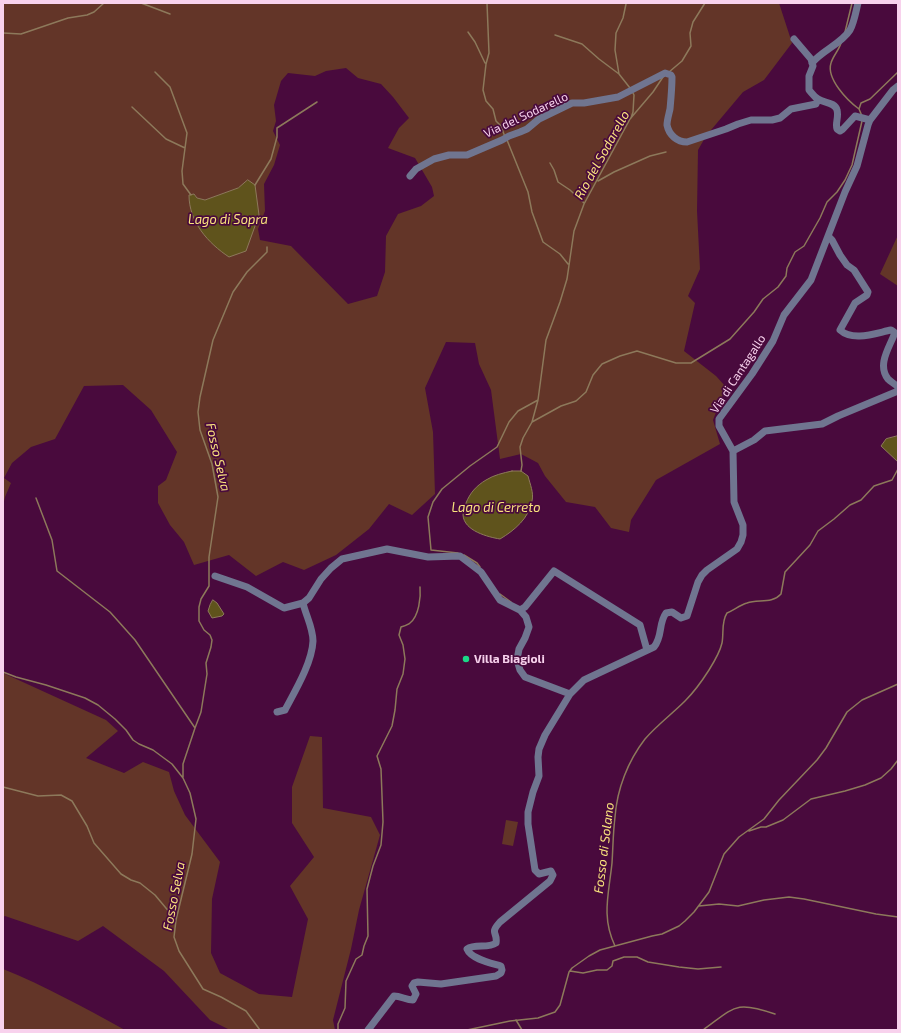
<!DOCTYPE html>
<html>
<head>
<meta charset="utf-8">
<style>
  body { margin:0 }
  #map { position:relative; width:901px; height:1033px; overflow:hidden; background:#490a3d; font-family:"Exo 2",sans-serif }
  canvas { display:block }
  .frame { position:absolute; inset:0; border:4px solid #f8d2ed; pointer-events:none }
</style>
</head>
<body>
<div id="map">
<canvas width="901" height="1033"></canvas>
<div class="frame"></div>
</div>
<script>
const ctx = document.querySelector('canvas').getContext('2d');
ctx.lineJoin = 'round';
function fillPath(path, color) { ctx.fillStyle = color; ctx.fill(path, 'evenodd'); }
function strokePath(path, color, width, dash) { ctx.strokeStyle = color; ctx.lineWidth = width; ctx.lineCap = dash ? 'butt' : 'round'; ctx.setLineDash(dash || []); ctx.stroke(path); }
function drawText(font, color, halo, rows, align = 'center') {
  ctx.font = font + ' "Exo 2",sans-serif'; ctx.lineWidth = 3.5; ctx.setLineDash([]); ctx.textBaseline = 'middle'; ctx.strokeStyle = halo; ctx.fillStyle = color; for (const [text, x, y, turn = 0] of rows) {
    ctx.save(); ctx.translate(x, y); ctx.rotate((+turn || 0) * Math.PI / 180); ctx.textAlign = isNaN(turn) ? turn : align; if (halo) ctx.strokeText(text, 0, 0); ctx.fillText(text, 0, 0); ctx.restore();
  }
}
const green = new Path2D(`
  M3,3h776l13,40 -28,37 -21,12 -37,44 -8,14 -1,61 3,58 -12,27 7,7 -11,48 32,25 10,11 -13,33 7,24 -64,36 -25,40 -2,12 -18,-4 -16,-21 -29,-5 -21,-26 -7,-13 -17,-9 -21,5 -9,-69 -12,-26 -4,-21 -29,-1 -21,46 8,44 2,62 -23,21 -23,-11 -20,25 -33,26 -32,15 -21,-8 -27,14 -27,-21 -35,10 -10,-23 -14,-17 -12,-22v-17l8,-6 11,-28 -26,-42 -28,-25 -39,1 -29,53 -24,8 -19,16 -8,15 7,5 -6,14 -2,9zM346,68l12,10 23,6 12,13 16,21 -10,10 -11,20 27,10 17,29 2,9 -13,10 -23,8 -12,22 -1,36 -8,24 -29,8 -57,-58 -31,-6 -2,-11 7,-18 -1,-27 10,-19 6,-20 -7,-14 3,-10 -2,-16 7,-24 7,-8 27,3 11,-5zM248,181l9,23 2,11 -6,13 -64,-24v-9l5,-1 3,4 8,2 33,-12z
  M898,235v51l-18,-12z
  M3,673l103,47 12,11 -32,27 38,15 19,-11 26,10 5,19 11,24 35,47 -8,37 -1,54 9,20 39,21 33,3 16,-78 -18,-33 24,-29 -22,-34v-36l18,-51 12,1 1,71 48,9 9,18 -21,75 -8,39 -18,71 2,10h-105l-20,-10 -46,-49 -61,-45 -25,15 -73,-25 -2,1z
  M506,820l12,2 -5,24 -11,-2z
  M3,969c42,17 82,39 122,61h-122z`);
const water = new Path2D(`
  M248,180l7,5 4,30 -13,36 -17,6c-21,-14 -40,-35 -40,-62l5,-1 3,4 8,2 33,-12z
  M898,436v26l-17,-16 5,-7z
  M512,471h9l7,5c2,8 6,17 4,25 -3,17 -17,29 -32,38 -12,-2 -36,-8 -37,-24 0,-3 2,-8 3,-12 4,-10 10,-17 20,-23 8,-5 17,-7 26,-9z
  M213,600l4,3 7,11 -2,2 -10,2 -4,-7 2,-6z`);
const stream = new Path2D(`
  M141,3l29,11
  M487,3l2,50 -3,11 -3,26 3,11 7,8 3,12 5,5 4,11
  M468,32l7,10 10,21
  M845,32l7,-29
  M3,33l18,1 47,-16 19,-3 7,-3 10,-9
  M555,35l27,9 17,15 20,15 11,14
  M841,43c-2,7 -8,13 -10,20 -5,16 17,38 28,46
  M155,72l15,15 17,46 -5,38 1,13 8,11
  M669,72l13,-11 9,-15 -1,-13 3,-11 12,-19
  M619,74l-4,-24 1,-17 7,-15 3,-14
  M132,107l34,32 19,9
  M862,116l-3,-7 2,-6 9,-4 28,-27
  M631,118l2,-6 1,-17 -1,-2
  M507,140l21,52 4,20 11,30 17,12 8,10
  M550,163l4,7 4,12 12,8 14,13
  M598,181l16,-9 36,-16 16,-4
  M255,185l16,-26 6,-22v-9l40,-26
  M532,422l29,-16 15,-5 10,-9 7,-17 9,-11 18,-8 17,-5 39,12h15l39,-24 24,-27 9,-13 15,-12 8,-11 1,-8 8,-16 9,-6 16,-28 7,-16 10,-10 8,-12 7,-15 10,-44
  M521,471l1,-6 -2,-18 3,-9 9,-16 6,-22 8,-60 14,-38 7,-23 7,-48 10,-27 46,-85 23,-27 10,-15
  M36,498l16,42 5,31 53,41 25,28 60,88 -12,36v13
  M458,553l-27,-3 -3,-33 5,-15 9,-13 28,-23 27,-19 12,-25 9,-11 20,-11
  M464,555l13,8 3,4
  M500,594l11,8
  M3,672l13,5 30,8 39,13 13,7 17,14 11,11 7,10 6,4 14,6 19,14 11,14 7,15 6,26 -4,35 -16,66 -2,17 5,14 24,38 18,8 25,14 14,19
  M195,728l6,-16 6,-38 -1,-11 5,-16 1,-7 -2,-5 -6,-5 -5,-9v-14l2,-8 8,-13v-29l9,-60 -6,-33 -12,-34 -2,-18 2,-15 13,-57 20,-48 14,-20 20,-20v-5
  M3,787l35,9 23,-1 11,6 15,25 7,17 27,31 10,6 9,3 15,12 21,25
  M749,831l12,-4h5l17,-7 28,-21 34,-8 20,-6 16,-7 10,-9 7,-9
  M699,906l20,-2 19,2 26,-6 25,-3 15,2 72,15 22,3
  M615,946c-14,-29 -6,-53 -3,-83 1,-15 1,-30 3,-46 2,-28 13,-56 30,-78 12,-14 27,-25 40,-38 9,-9 17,-20 24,-31 5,-8 11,-18 13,-27 2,-10 -1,-21 5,-30 7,-3 13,-8 20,-10 11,-4 25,1 34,-9l4,-22 25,-27 8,-14 16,-12 16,-14 11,-5 13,-14 18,-6 6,-11
  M570,971l13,2 14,-3h10l5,-4 1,-5 11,-4h13l11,5 31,5 19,2 23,-2
  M516,1020l6,10
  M338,1030v-6l7,-16 1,-27 10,-22 6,-4 2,-9 4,-10 -1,-47 6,-23 8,-21 2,-23 -2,-53 -4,-13 15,-30 3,-16 2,-21 6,-15 2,-15 -2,-14 -4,-10 2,-8c3,-1 7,-2 9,-4 9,-7 11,-26 10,-36
  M467,1030l43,-9 28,-3 17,-6 5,-7 9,-33 3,-4 17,-12 11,-6 52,-14 10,-2 17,-8 6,-5 9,-9 15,-20 15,-38 15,-17 25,-18 15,-19 38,-40 9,-12 21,-36 15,-12 36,-16
  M703,1030c32,-23 32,-30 72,-16`);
const minor = new Path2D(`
  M794,39l17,20 2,7 -4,10v14c3,3 5,7 9,9 6,4 17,3 19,11 2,7 -2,13 0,19l3,2 3,-2 12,-13 15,4
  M812,63c11,-13 29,-19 38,-33 4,-7 6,-19 8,-27
  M410,176l6,-7 18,-10 15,-4h18l35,-15 7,-4 11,-4 7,-3 12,-10 33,-16h12l34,-6 47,-24 6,2 1,2c0,11 -1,21 -2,32 -1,5 -3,11 -3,16 2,10 10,17 20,17l39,-13 12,-5 13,-4h21l8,-2 11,-9 25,-5 2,-5
  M829,237l3,3 8,15 7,10 7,5 14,22 -1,3 -12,8 -15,27c13,12 36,3 51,0l3,2v3c-5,13 -17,30 -6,44 3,3 7,5 10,8
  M733,451l21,-11 11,-9 57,-7 16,-8 60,-25
  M215,576l32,11 37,21 19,-5 6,-5 12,-19 10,-11 11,-9 45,-10 41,8 32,-1 21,16 19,28 20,10 6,7 3,10 -4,11 -6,11 -2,11 3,10 5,7 45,17
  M520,610l5,-3 29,-36 86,54 7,25
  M277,712l8,-2c10,-19 27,-47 28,-69 0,-13 -7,-25 -10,-38
  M368,1030l26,-34c7,0 12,4 19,4l3,-6 -4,-8 2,-3 4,-1 23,2 55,-8 5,-3 1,-3 -1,-4c-10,-3 -30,-7 -34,-17 8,-6 21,0 29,-6 2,-11 -7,-9 4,-21l50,-41 3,-6 -2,-4 -12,3 -4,-4 -7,-46v-12l5,-20 6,-16 -1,-19 1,-8 6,-14 25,-41 14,-14 70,-33c9,-11 4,-23 12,-34l6,-1 9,6 6,-2 11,-34 4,-7 5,-5 30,-21 4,-7 2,-7v-10l-9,-23 -1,-51 -14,-25v-7l33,-45 21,-33 11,-26 27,-35 34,-88 12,-26 11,-41 2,-5 23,-30 5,-4`);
const markers = [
  [466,659,4,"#1bd988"]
];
const streetNames = [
  ["Via del Sodarello",526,115,-25],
  ["Via di Cantagallo",738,374,-57]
];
const poiNames = [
  ["Villa Biagioli",474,659]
];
const waterNames = [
  ["Rio del Sodarello",602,155,-61],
  ["Lago di Sopra",228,220],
  ["Fosso Selva",218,457,77],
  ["Lago di Cerreto",496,508],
  ["Fosso di Solano",604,848,-83],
  ["Fosso Selva",174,896,-79]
];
fillPath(green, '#633528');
fillPath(water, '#5f531c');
strokePath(water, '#8d795b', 1);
strokePath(stream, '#8d795b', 1.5);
strokePath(minor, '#707590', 7);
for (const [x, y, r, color] of markers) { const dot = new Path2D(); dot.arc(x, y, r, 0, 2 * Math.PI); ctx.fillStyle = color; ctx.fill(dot); strokePath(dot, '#490a3d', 1.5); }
drawText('12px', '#f8d2ed', '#490a3d', streetNames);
drawText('bold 12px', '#f8d2ed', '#490a3d', poiNames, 'left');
drawText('italic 13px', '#f9e37d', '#490a3d', waterNames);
</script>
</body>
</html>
